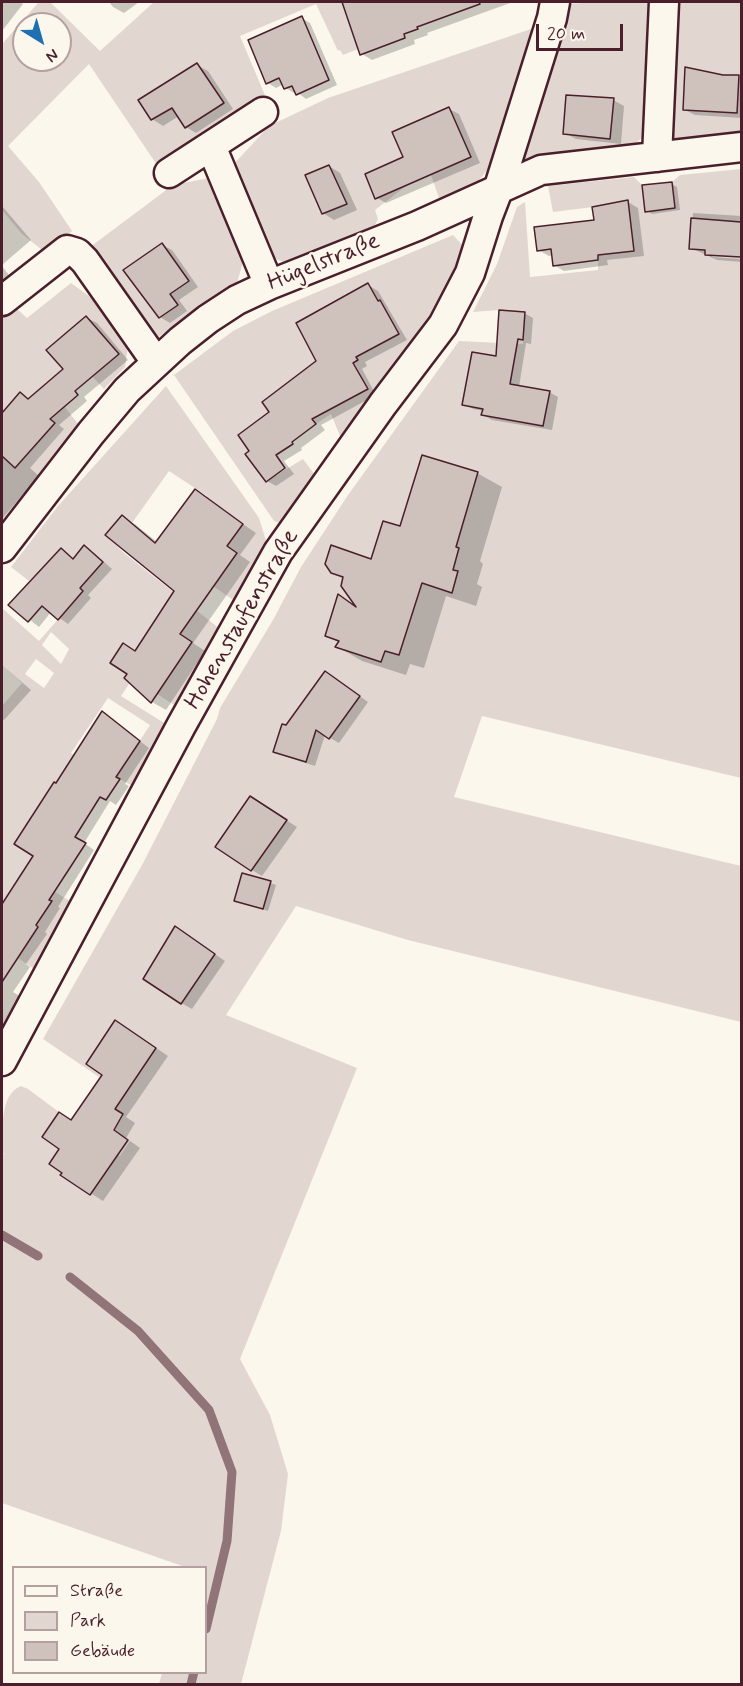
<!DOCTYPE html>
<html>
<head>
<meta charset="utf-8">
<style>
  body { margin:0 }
  #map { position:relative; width:743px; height:1686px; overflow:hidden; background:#fbf7ec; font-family:Mynerve,sans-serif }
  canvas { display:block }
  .frame { position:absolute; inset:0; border:3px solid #4a1f2b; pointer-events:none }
  .legend { position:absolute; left:12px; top:1566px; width:195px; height:108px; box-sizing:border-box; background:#fbf7ec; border:2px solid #b4a19f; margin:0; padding:8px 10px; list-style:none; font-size:18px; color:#4a1f2b }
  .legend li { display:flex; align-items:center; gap:12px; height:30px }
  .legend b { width:30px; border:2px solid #b4a19f }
  .north { position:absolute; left:12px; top:12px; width:60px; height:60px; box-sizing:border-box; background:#fbf7ec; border:2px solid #b4a19f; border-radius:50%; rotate:143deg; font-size:16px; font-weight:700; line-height:24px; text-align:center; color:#4a1f2b }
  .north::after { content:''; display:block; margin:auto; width:21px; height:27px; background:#1f6fb2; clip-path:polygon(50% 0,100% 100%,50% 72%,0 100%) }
  .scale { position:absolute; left:536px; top:24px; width:87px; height:27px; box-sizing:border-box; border:3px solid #4a1f2b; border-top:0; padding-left:8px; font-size:18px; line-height:21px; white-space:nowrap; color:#4a1f2b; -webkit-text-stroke:4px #fbf7ec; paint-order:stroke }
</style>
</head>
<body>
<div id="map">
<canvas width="743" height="1686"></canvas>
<div class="frame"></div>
<ul class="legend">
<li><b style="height:8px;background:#fbf7ec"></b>Straße</li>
<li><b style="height:16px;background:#e2d7d0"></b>Park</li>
<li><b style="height:16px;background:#cfc2bc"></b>Gebäude</li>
</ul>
<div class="north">N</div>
<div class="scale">20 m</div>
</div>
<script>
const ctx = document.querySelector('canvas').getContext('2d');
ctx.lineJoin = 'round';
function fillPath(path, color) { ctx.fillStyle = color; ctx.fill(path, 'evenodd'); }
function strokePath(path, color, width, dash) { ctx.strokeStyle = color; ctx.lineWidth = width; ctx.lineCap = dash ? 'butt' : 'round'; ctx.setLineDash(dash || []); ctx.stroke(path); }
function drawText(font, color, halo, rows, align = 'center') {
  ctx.font = font + ' Mynerve,sans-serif'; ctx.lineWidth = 5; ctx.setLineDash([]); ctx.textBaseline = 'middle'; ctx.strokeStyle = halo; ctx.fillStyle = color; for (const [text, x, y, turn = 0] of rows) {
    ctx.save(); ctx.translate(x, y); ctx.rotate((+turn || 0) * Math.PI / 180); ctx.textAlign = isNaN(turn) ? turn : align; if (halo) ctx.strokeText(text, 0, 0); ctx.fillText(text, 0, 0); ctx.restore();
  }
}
const green = new Path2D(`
  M39,2h11l50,49 54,-49h188l16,47 -15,6 -3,-5 -2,1 -22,-47 -76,32 27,64 -106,71 -72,-107 -81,82 31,36 33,49 -26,22 -24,-19 -20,-24v-166zM24,24h36v36h-36z
  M596,2h63l-8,128 -23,20 -112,11 51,-157z
  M671,2h70v133l-65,10 -12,-15z
  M531,29l3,5 -40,128 -15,18 -40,18 -8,-23 40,-18 -22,-50 -57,25 11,27 -7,3 10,24 -31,24 3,9 -3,6 -91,37 -19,-7 -33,-89 37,-40 59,-28z
  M741,169v609l-259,-62 -28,81 287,69v156l-333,-82 -112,-34 -70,109 131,53 -117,291 30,56 18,59 -7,57 -40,153h-82l3,-11 44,-1v-104l-21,-1 -183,-64v-350l4,2 -4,-3c0,-22 -2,-58 19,-66l7,3 31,23 -17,25 17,12 -10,15 13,9 -1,3 29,19 28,-40 2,1 10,-15 -16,-11 9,-15 -12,-9 10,-14 -78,-53 99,-174 75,-146 3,-11 53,-88 28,-53 47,-72 111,-154 64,3 1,-32 -25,-2 -26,2 24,-48 20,-57 8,-5 5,75 68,-7v-15l36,-4 -5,-42 -36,-2 -40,5 -5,-26 86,-9 8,8 8,26 25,-3 -3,-26 8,-7z
  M214,177l31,78 -8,28 -86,59 -65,-92 87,-65z
  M453,235l11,12 2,7 -32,68 -92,119 -11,-27 -15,10 -13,-19 -47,16 -18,13 11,17 -3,3 19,28 38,-23 12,16 -31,45 -4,3 -6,-2 -100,-146 59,-44 39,-20z
  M71,283l30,22 27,41 -3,21 -21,22 -12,-13 27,-22 -33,-38 -40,33 16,20 -14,13h-3l34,43 -77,99v-206l14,-10 11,10z
  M166,386l93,132 8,26 -31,58 -23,-16 24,-33 -12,-8 18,-21 -36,-27v-1l-38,-25 -37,52 -10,-8 -17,19 19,19 96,76 -41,79 -22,-14 34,-53 -35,-22 -21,32 -2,27 -12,18 48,30 -31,63 -22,-12 34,-52 -42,-27 -37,55 20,15 -17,27 -21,-13 -39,62 26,17 -9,16 42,26 -36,68 -19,-13 20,-31 -2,-2 15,-24 -33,-22 -16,23v-196l20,-23 -20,-18v-57l37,33 43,-49 -2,-4 4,-42 -11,13 -12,-11 -32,33 -18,-14 47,-61zM51,632l18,17 -8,15 -19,-19zM36,659l18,14 -10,15 -19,-14z`);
const shadow = new Path2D(`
  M2,2h19l2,2 -21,27z
  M109,2h30l-15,11 -11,-6z
  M343,2h170l-86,31 1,2 -14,5 1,4 -43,16 -10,-6z
  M301,18l9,5 27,62 -31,14 -9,-7 -3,1 -8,-5 -2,-4 -8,4 -8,-5z
  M197,65l11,6 25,38 -37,24 -10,-6 -7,-11 -16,10 -11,-7 -12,-18z
  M722,76h20v42l-47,-3 -10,-5z
  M613,100l11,6 -3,38 -45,-5 -11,-6z
  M449,109l10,5 21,49 -94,40 -9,-5 28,-40z
  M329,166l11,7 17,37 -23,10 -11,-7z
  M672,184l5,3 3,23 -28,4 -5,-3z
  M628,202l10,6 6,48 -37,4 1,5 -44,6 -10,-6 -1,-10 -4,1 -11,-6 58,-29z
  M2,206l29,34 -29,25z
  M693,213l49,3v40l-32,-2 3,3 29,2v3l-25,-2 -26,-12z
  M162,245l10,5 26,37 -19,13 8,11 -17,12 -10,-6z
  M2,266l10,13 -10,9z
  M368,285l10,6 29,49 -42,22 2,4 -5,3 14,26 -55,30 4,5 -24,18 1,2 -18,11 10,13 -18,12 -9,-5 4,-69 47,-50z
  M524,313l9,5 -2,26 -5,-1 -7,44 30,5 9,5 -6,33 -60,-10 -9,-5 1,-4 -11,-2 -9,-5 33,-46z
  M87,318l10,5 31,37 -44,37 3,4 -28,24 5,4 -34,39 11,10 -15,17 -3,-1 -21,25v-103l18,-22 10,6 35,-30z
  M477,473l25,14 -22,74 3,3 -6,20 5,3 -6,19 -30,-10 -22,72 -14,-4 -4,11 -44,-14 -24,-14 2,-4 -13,-7 12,-40 19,11 -14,-28 -12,-7 40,-12 29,-32z
  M195,491l61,42 -16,22 10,7 -57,81 12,8 -39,59 -14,-8 -26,-24 10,-26 40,-61 -54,-74 14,8 21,17z
  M84,547l10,6 18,16 -24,26 3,3 -23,26 -17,-12 -12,15 -28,-22 50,-55 13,9z
  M2,665l29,25 -27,30 -2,-1z
  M334,678l34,24 -29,41 -14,-8 -10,31 -31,-10 -9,-5 11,-24z
  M103,713l46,35 -24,36 4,2 -13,19 -6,-4 -26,42 10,7 -36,57 2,1 -15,24 2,2 -21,30 4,3 -17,25 10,6 -21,33v-128l1,1 32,-48 21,-71z
  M261,804l36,23 -35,49 -10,-6z
  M243,874l33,11 -8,26 -33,-11z
  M186,934l39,27 -33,48 -11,-6z
  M128,1029l40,27 -42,61 9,6 -9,15 14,10 -37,53 -41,-26 -1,-27 11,-27 32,-46z`);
const stream = new Path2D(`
  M2,1235l36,21
  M70,1277l68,54 71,79 23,62 -5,69 -21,88
  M191,1684l3,-12`);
const building = new Path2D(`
  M342,2h137l1,2 -63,23 1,2 -14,5 1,4 -45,17z
  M302,16l27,64 -33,15 -4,-9 -8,3 -5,-11 -13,6 -18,-44z
  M197,63l27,40 -39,25 -13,-20 -21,12 -13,-20z
  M685,67l38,8h16l-2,38 -54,-3z
  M566,95l48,3 -4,41 -47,-5z
  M449,107l22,50 -96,42 -10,-25 38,-17 -11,-25z
  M329,165l18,39 -25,10 -17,-39z
  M672,182l3,26 -30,4 -3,-27z
  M628,200l6,51 -36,4v5l-45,6 -2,-17 -14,2 -3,-24 60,-7 -2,-13z
  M691,218l50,4v35l-36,-2v-5l-16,-1z
  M162,243l27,38 -19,13 8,11 -19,13 -36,-48z
  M368,283l10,18 2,-1 19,34 -43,23 2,3 -5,3 15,26 -56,30 4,5 -24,18 1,2 -17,11 9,13 -19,14 -21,-28 4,-3 -11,-16 31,-23 -7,-10 54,-41 -20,-38z
  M499,310l26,2 -2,28 -5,-1 -8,45 40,7 -7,35 -62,-11 2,-6 -21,-4 10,-53 24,4z
  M86,316l33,38 -44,37 3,4 -28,24 5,4 -40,45 -13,-12v-43l18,-21 8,7 35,-30 -17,-19z
  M422,455l56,17 -22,75 3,1 -6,22 5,1 -6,22 -30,-10 -23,72 -14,-4 -4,11 -46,-15 4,-6 -14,-5 13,-42 18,13 -15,-21 2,-9 -12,-4 -6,-9 6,-19 40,14 12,-38 17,5z
  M195,489l48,35 -16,22 10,7 -57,81 12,8 -41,61 -27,-25 3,-4 -17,-11 13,-20 12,8 39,-60 -69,-56 17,-20 33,28z
  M84,545l19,17 -23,26 3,3 -25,29 -16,-14 -14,16 -20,-17 53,-57 12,11z
  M325,671l35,25 -31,43 -13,-9 -10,32 -33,-10 9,-28 4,1z
  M102,711l38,30 -24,36 4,2 -14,21 -6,-3 -25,40 11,6 -37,57 3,1 -16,24 2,2 -36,55v-78l31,-48 -19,-12 40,-62 2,1z
  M250,796l37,24 -36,51 -36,-24z
  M242,873l29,8 -8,28 -29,-8z
  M175,926l40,28 -34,50 -38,-25z
  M115,1020l41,28 -41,61 8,5 -9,16 14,10 -38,55 -30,-20 2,-2 -13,-9 10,-15 -17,-12 17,-25 12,8 31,-45 -16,-11z`);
const minor = new Path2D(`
  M211,146l58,139
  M657,157l7,-155
  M169,173l94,-61
  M2,301l65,-51 10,3 8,8 71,101
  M2,548l89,-115 36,-43 53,-49 28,-22 29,-19 32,-15 148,-59 124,-56 201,-23
  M2,1061l179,-335 97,-174 105,-148 60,-79 27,-52 18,-57 10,-26 54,-172 3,-16`);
const streetNames = [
  ["Hügelstraße",324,263,-22],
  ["Hohenstaufenstraße",243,620,-60]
];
fillPath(green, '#e2d7d0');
fillPath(shadow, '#0003');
strokePath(stream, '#907477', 9);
fillPath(building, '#cfc2bc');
strokePath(building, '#4a1f2b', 1.5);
strokePath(minor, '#4a1f2b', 33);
strokePath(minor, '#fbf7ec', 28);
drawText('24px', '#4a1f2b', '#fbf7ec', streetNames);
</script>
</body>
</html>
